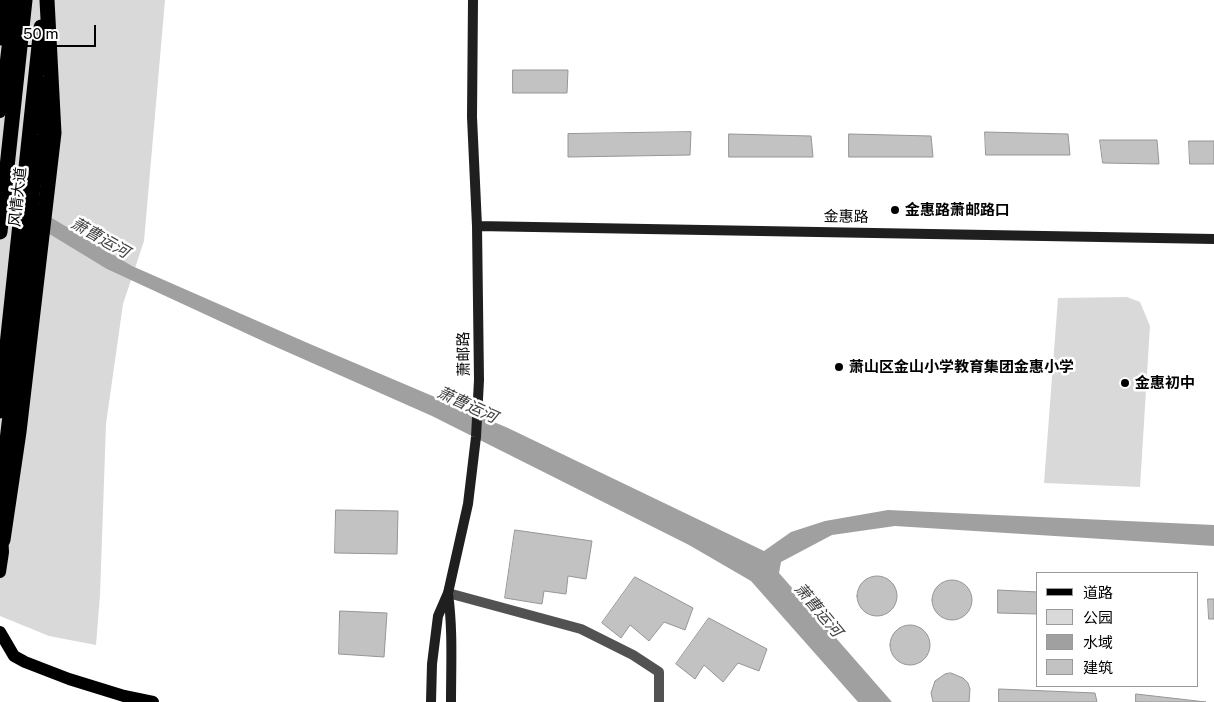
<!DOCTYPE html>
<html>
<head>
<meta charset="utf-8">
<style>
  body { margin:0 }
  #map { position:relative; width:1214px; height:702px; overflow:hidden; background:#fff; font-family:"Public Sans","Noto Sans SC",sans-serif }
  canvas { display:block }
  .legend { position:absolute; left:1036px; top:572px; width:162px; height:115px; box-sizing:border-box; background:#fff; border:1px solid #999; margin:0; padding:6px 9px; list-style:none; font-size:15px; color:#000 }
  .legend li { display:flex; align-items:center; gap:10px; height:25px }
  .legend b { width:25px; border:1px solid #999 }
  .scale { position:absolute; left:15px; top:25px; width:81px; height:22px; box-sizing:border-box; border:2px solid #000; border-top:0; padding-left:6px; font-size:15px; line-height:18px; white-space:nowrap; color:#000; -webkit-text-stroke:4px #fff; paint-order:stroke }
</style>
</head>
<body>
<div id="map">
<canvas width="1214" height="702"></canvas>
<ul class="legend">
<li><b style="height:6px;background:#000"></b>道路</li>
<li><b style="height:14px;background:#d9d9d9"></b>公园</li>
<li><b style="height:14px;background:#a0a0a0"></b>水域</li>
<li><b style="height:14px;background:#c2c2c2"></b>建筑</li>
</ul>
<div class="scale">50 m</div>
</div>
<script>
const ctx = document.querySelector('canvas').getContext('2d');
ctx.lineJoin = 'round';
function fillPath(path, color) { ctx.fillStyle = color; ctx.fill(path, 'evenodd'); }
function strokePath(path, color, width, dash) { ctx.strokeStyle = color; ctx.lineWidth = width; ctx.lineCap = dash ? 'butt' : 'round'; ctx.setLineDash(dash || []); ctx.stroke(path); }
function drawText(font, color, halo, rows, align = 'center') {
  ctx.font = font + ' "Public Sans","Noto Sans SC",sans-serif'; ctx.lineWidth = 5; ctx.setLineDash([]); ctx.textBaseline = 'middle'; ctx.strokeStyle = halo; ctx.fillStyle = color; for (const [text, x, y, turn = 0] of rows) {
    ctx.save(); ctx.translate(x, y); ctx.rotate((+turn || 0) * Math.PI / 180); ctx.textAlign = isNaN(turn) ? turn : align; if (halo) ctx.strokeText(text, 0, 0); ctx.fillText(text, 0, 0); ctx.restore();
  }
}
const green = new Path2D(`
  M0,0h165l-21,241 -21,63 -17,120 -6,171 -4,50 -47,-9 -49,-20z
  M1127,297l13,5 10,24 -10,161 -96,-4 14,-185z`);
const water = new Path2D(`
  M0,187l132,79 178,78 198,84 256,123 27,-19 34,-11 63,-11 326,15v21l-319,-20 -63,9 -51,27 -2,11 113,129h-34l-107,-121 -62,-36 -257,-129 -165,-73 -160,-74 -107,-65z`);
const building = new Path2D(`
  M513,70h55l-1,23h-54z
  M691,132l-1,23 -122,2v-23z
  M985,132l83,2 2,21h-84z
  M729,134l82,2 2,21h-84z
  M849,134l82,2 2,21h-84z
  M1100,140h57l2,24 -56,-1z
  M1189,141h25v23h-24z
  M336,510l62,1 -1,43 -62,-1z
  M515,530l77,11 -6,38 -18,-3 -2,18 -22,-3 -2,13 -37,-6z
  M857 596a20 20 0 1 1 40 0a20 20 0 1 1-40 0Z
  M635,577l58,31 -8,22 -21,-8 -15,19 -19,-16 -9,13 -19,-15z
  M932 600a20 20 0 1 1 40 0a20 20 0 1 1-40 0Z
  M998,590l40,2v22l-40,-1z
  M1208,599h6v20h-5z
  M340,611l47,2 -3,44 -45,-3z
  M709,618l58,31 -8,22 -21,-8 -15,19 -19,-17 -9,14 -19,-15z
  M890 645a20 20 0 1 1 40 0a20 20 0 1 1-40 0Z
  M951,673l12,5 5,5 2,6 -1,13h-36l-2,-9 4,-12 10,-7z
  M999,689l96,4 2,9h-98z
  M1136,694l70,8h-70z`);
const street = new Path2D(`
  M448,593l133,36 52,26 26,17v30`);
const secondary = new Path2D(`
  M477,226l737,13
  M448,594c5,35 3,72 3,108
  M431,702l1,-38 6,-48 10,-23 20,-89 8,-67 3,-57 -2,-154 -5,-109 1,-117`);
const primary = new Path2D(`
  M0,112l13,-112
  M0,487l27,-228 7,-68 8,-56 4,-53
  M0,494l3,58 -3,20
  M0,632l14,24 11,6 44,17 55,17 29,6`);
const highway = new Path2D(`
  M0,38l5,-38
  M0,232l25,-232
  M0,411l41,-384
  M3,540l16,-108 35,-299 -7,-133`);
const markers = [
  [895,210,5,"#000"],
  [839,367,5,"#000"],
  [1125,383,5,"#000"]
];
const streetNames = [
  ["风情大道",18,197,-84],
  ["金惠路",846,217,1],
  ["萧邮路",464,354,-91]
];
const poiNames = [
  ["金惠路萧邮路口",905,210],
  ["萧山区金山小学教育集团金惠小学",849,367],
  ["金惠初中",1135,383]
];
const waterNames = [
  ["萧曹运河",100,238,30],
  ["萧曹运河",467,405,25],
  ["萧曹运河",818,610,50]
];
fillPath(green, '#d9d9d9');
fillPath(water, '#a0a0a0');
fillPath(building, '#c2c2c2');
strokePath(building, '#969696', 1);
strokePath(street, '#525252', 10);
strokePath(secondary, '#1f1f1f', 10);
strokePath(primary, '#000', 12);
strokePath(highway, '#000', 15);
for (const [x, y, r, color] of markers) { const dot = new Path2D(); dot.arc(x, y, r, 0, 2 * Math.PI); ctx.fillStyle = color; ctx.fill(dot); strokePath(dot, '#fff', 2); }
drawText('15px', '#000', '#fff', streetNames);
drawText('bold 15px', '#000', '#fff', poiNames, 'left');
drawText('italic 16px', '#414141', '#fff', waterNames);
</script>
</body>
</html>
